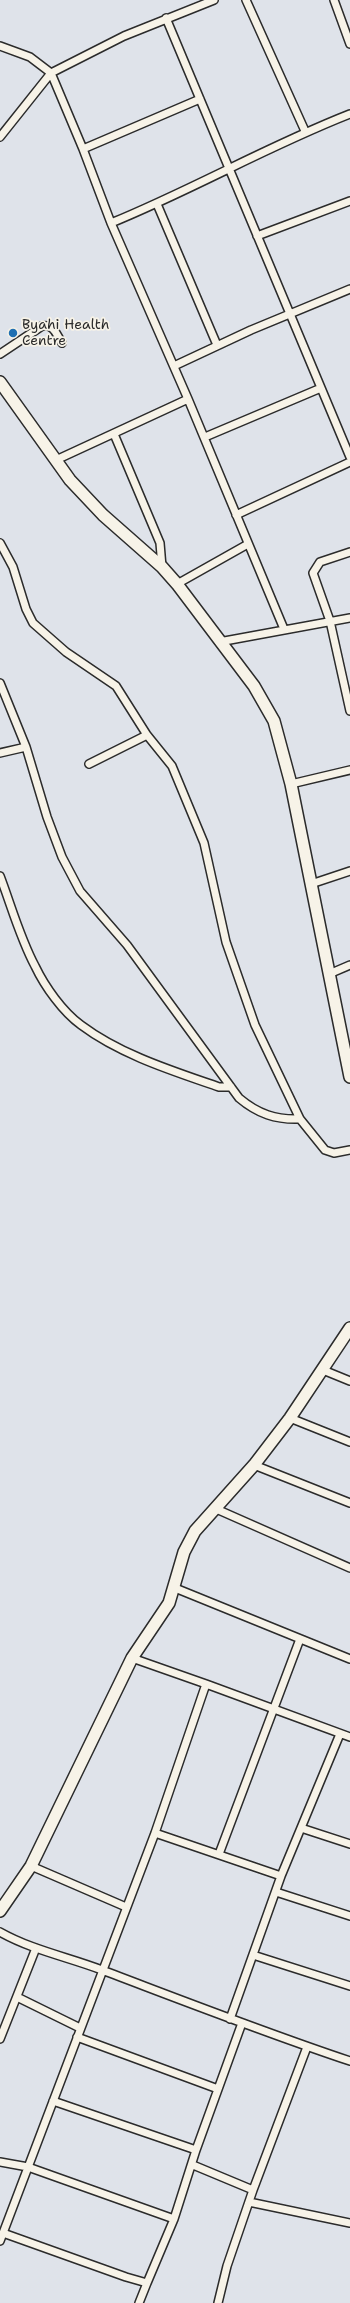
<!DOCTYPE html>
<html>
<head>
<meta charset="utf-8">
<style>
  body { margin:0 }
  canvas { display:block; background:#dfe3ea }
</style>
</head>
<body>
<canvas width="350" height="2303"></canvas>
<script>
const ctx = document.querySelector('canvas').getContext('2d');
ctx.lineJoin = 'round';
function strokePath(path, color, width, dash) { ctx.strokeStyle = color; ctx.lineWidth = width; ctx.lineCap = dash ? 'butt' : 'round'; ctx.setLineDash(dash || []); ctx.stroke(path); }
function drawText(font, color, halo, rows, align = 'center') {
  ctx.font = font + ' "Shantell Sans",sans-serif'; ctx.lineWidth = 3.5; ctx.setLineDash([]); ctx.textBaseline = 'middle'; ctx.strokeStyle = halo; ctx.fillStyle = color; for (const [text, x, y, turn = 0] of rows) {
    ctx.save(); ctx.translate(x, y); ctx.rotate((+turn || 0) * Math.PI / 180); ctx.textAlign = isNaN(turn) ? turn : align; if (halo) ctx.strokeText(text, 0, 0); ctx.fillText(text, 0, 0); ctx.restore();
  }
}
const street = new Path2D(`
  M246,0l59,131
  M334,0l16,44
  M166,18l184,439
  M0,46l30,11 21,16 32,76 28,74 77,176 96,230
  M0,137l51,-64 73,-37 90,-36
  M83,149l117,-50
  M157,204l60,141
  M111,223c81,-33 157,-77 239,-109
  M257,236l93,-35
  M0,354l42,-28c12,-2 14,8 20,17
  M174,366l77,-36 99,-41
  M114,434l46,109 2,24
  M205,437l116,-49
  M56,460l132,-61
  M236,515l114,-53
  M0,543l13,24 13,42 7,14 33,29 50,34 31,49 25,31 32,77 22,99 29,83 45,94 25,31 9,3 16,-3
  M350,552l-30,10 -7,11 17,48 20,90
  M177,584l71,-40
  M219,642l131,-24
  M0,683l26,64 21,70 15,40 18,34 47,54 112,153c19,16 37,22 61,21
  M0,753l26,-6
  M89,764l58,-29
  M291,784l59,-14
  M0,876c11,29 20,62 35,90 10,21 28,46 46,59 40,30 92,46 138,62h12
  M311,884l39,-13
  M329,974l21,-9
  M323,1370l27,11
  M290,1418l60,24
  M254,1465l96,38
  M214,1508l136,60
  M175,1588l175,71
  M206,1684l144,53
  M301,1828l49,16
  M155,1833l126,43
  M219,1854l81,-215
  M31,1866l95,41
  M276,1892l74,24
  M0,1932c32,18 68,25 102,38 82,31 164,63 248,91
  M253,1955l97,31
  M17,1997l63,31
  M230,2019l51,-143 59,-142
  M77,2037l141,52
  M0,2039l36,-91
  M196,2150l46,-127
  M0,2162l28,5 146,52 22,-69 -143,-49
  M193,2165l60,25 54,-143
  M249,2202l101,21
  M3,2233l123,44 21,6 27,-64
  M0,2241l155,-408 51,-149 -74,-26
  M139,2303l8,-20
  M218,2303l9,-37 26,-76`);
const primary = new Path2D(`
  M0,382l70,98 33,35 59,52 15,17 77,102 20,35 17,63 59,293
  M0,1911l31,-45 101,-208 37,-55 15,-51 11,-21 59,-66 36,-47 60,-90`);
const markers = [
  [13,333,5,"#1f6fb2"]
];
const poiNames = [
  ["Byahi Health",22,325],
  ["Centre",22,341]
];
strokePath(street, '#2b2b2b', 10);
strokePath(primary, '#2b2b2b', 14);
strokePath(street, '#f7f3e8', 7);
strokePath(primary, '#f7f3e8', 11);
for (const [x, y, r, color] of markers) { const dot = new Path2D(); dot.arc(x, y, r, 0, 2 * Math.PI); ctx.fillStyle = color; ctx.fill(dot); strokePath(dot, '#f7f3e8', 1.5); }
drawText('14px', '#2b2b2b', '#f7f3e8', poiNames, 'left');
</script>
</body>
</html>
